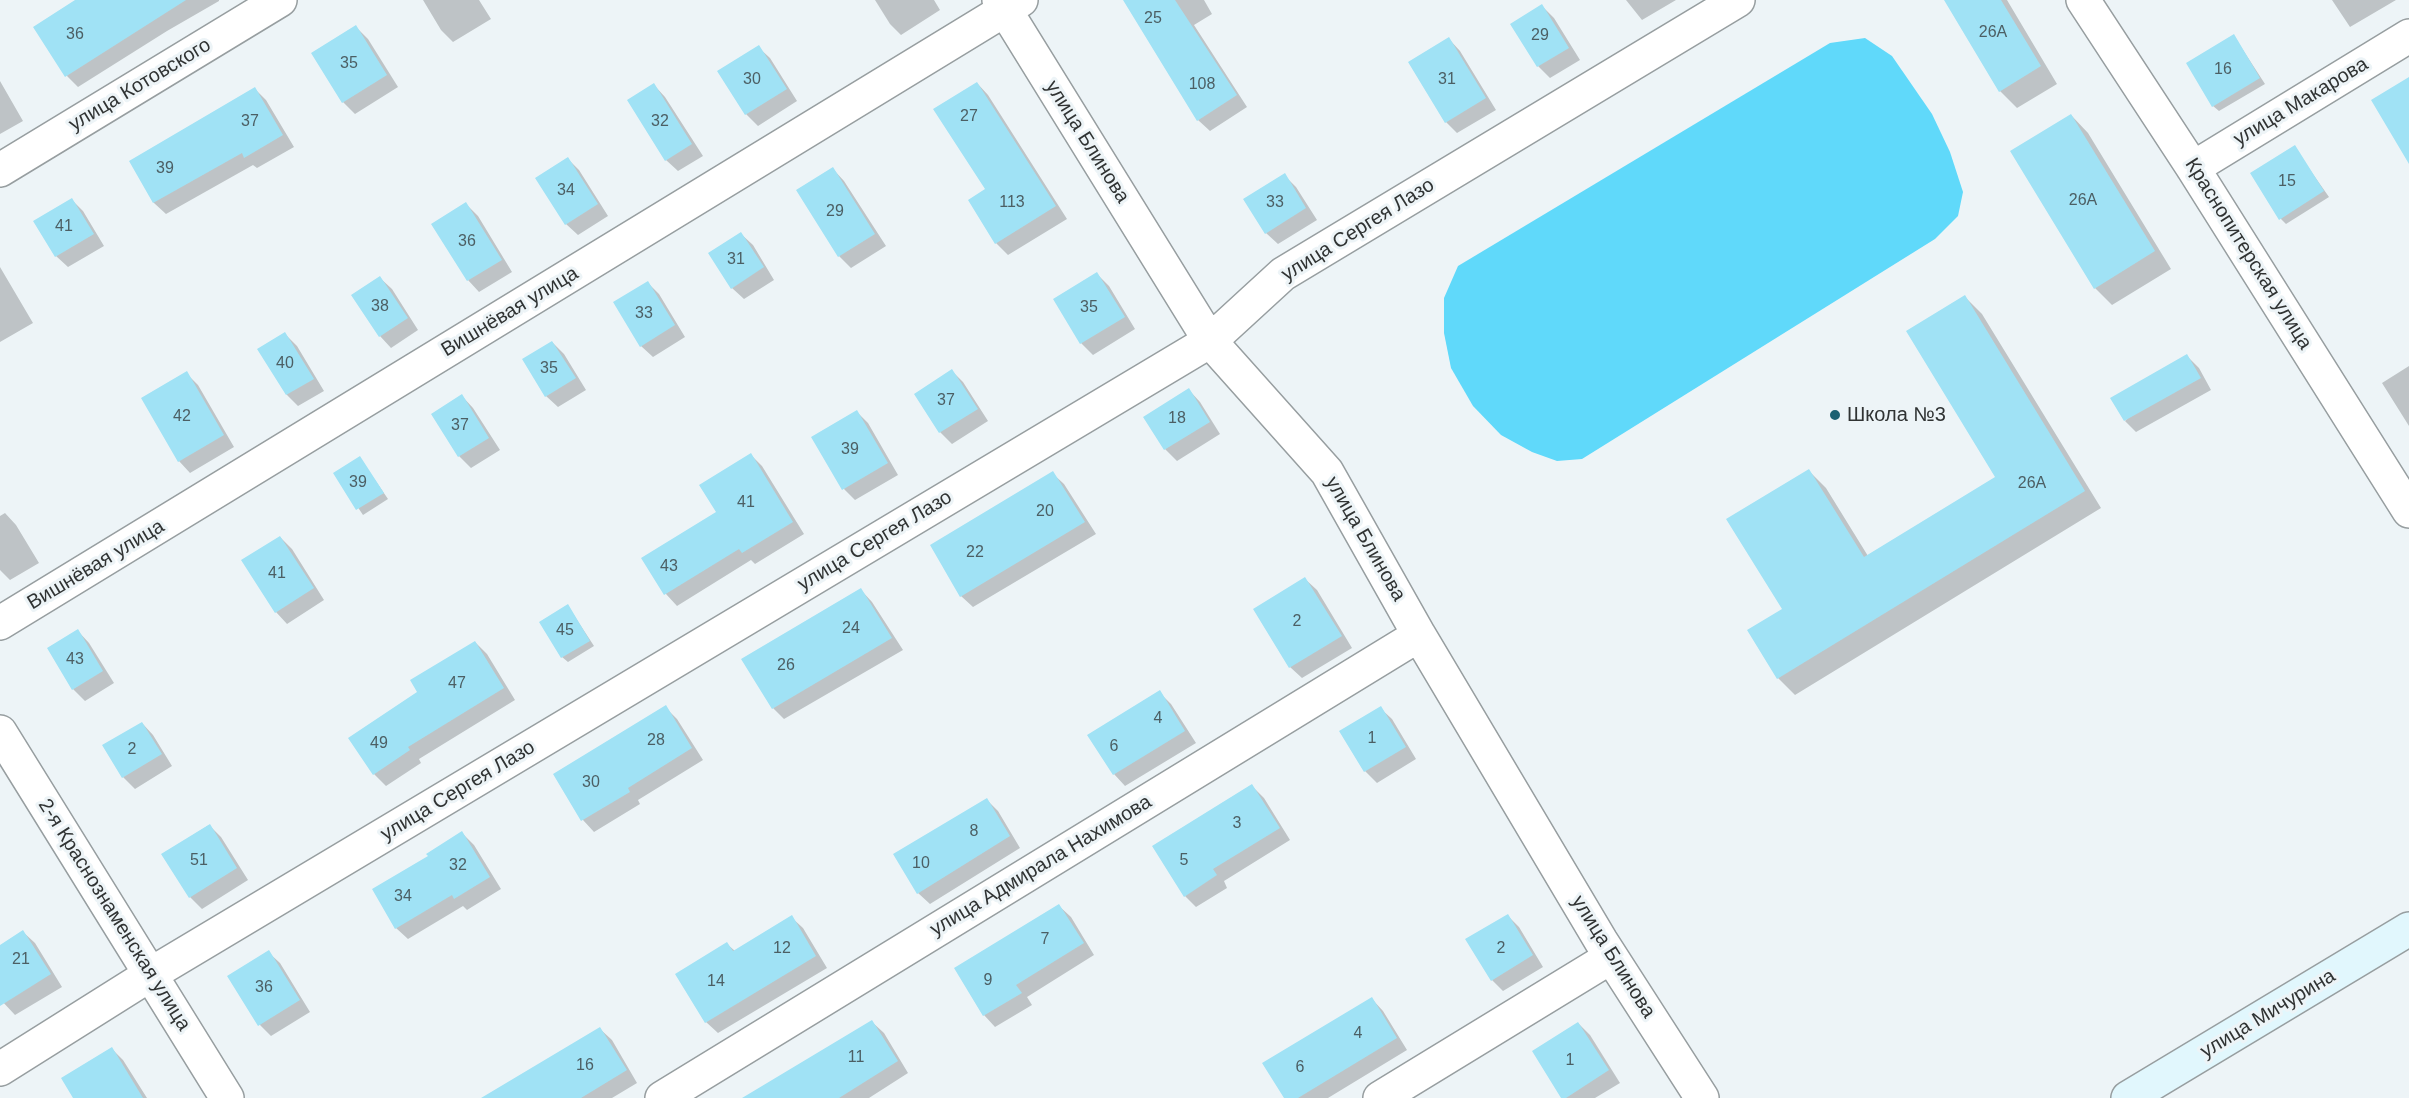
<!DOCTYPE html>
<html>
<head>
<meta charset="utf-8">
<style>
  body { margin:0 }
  canvas { display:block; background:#edf4f7 }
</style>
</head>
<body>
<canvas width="2409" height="1098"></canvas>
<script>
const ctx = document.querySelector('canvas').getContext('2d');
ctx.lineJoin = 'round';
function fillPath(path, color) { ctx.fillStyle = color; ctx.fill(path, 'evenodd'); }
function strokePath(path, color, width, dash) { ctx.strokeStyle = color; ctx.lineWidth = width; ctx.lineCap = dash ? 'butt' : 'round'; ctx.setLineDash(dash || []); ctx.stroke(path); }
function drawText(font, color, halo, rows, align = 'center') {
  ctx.font = font + ' Arial,sans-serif'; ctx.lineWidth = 6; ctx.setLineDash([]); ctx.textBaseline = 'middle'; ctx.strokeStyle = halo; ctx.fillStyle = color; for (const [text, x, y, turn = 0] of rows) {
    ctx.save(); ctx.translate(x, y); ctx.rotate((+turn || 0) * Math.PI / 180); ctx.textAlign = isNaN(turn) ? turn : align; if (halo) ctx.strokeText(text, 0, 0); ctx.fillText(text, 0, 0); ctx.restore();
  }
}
const green = new Path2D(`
  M1865,38l27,18 40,58 18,38 13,40 -5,24 -23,23 -353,220 -25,2 -25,-9 -31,-17 -28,-29 -22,-38 -7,-35v-35l14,-32 372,-223z`);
const shadow = new Path2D(`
  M78,0h141v1l-52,30 -89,56 -11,-11z
  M423,0h56l12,19 -38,23 -12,-12z
  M875,0h59l6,10 -39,25 -11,-11z
  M1125,0h79l8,14 -18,11 53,82 -37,24 -12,-11z
  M1626,0h50l-34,20z
  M1946,0h61l50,84 -40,24 -17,-17z
  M2332,0h64l-46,27z
  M1542,6l12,12 26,42 -30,18 -12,-12z
  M356,27l12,12 30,48 -43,27 -12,-12 -30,-48z
  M2234,36l31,48 -46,27 -6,-5z
  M1449,39l11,12 36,59 -39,23 -11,-11z
  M758,47l12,11 27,43 -39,25 -12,-12 -27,-43z
  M0,81l23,40 -23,13z
  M977,83l11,12 79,124 -59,36 -12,-12 -9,-53z
  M654,85l11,12 38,59 -25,15 -12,-11z
  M255,89l11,11 28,47 -37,21 -4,-3 -87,49 -12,-11 -23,-41z
  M2071,115l17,18 83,136 -59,36 -17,-17z
  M2294,147l35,50 -43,27 -5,-5z
  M568,159l11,11 29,46 -30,19 -12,-11z
  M833,169l11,12 42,65 -35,22 -12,-12z
  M1284,175l12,12 21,33 -39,24 -12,-11z
  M72,200l11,11 21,35 -36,21 -12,-11z
  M466,204l12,12 34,56 -33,20 -11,-12z
  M741,234l12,11 21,35 -30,19 -12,-11z
  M0,267l33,56 -33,19z
  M1097,274l12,12 26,43 -42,26 -12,-12 -26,-43z
  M380,278l12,11 26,41 -27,18 -11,-12z
  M648,283l11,11 26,43 -32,20 -12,-11z
  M1965,297l17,17 119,194 -306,187 -17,-17 -29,-47 35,-21 25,-139 17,17 42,68 129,-79z
  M285,334l12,12 27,45 -26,15 -11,-11 -28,-45z
  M552,342l12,12 22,36 -28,17 -12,-11z
  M2187,356l12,12 12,22 -75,42 -11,-11z
  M2409,366v60l-27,-43z
  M952,371l11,11 25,39 -36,23 -12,-12z
  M186,373l12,12 36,62 -44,26 -11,-12z
  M1189,390l11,12 20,32 -43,27 -12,-12 -20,-32z
  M462,396l11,12 27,42 -29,18 -12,-12z
  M857,412l11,11 30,52 -43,25 -11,-11z
  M751,455l11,11 42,68 -49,30 -4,-4 -74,46 -11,-12 -23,-35 75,-47z
  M360,458l28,41 -25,16 -28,-42z
  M1052,473l12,11 32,50 -123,73 -12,-11z
  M5,513l11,12 23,38 -29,17 -10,-10v-54z
  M280,537l12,12 32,51 -37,24 -11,-12 -33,-51z
  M1305,579l12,11 35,58 -50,30 -12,-11z
  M861,590l11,12 31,48 -119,69 -11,-11z
  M568,606l26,40 -26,16 -6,-5z
  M78,631l11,12 25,40 -29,18 -12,-12z
  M475,642l12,12 28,46 -96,59 2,4 -35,23 -12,-12 -24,-36 69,-45z
  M1159,692l12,12 25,39 -71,43 -11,-12z
  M665,707l12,12 26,41 -65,40 2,4 -46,28 -11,-12 -28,-45z
  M1380,708l12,11 24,40 -39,24 -12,-12z
  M142,723l11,12 19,31 -37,23 -12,-12 -19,-31z
  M1252,786l12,12 26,42 -66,41 3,7 -31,19 -11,-11z
  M986,799l12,12 22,37 -90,56 -12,-11z
  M209,825l12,12 27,43 -46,29 -12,-12 -27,-43z
  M462,833l12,12 27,44 -34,21 -4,-4 -55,33 -12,-11 34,-72z
  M1059,906l12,11 23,38 -67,42 5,8 -37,22 -11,-12z
  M1507,915l12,12 24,40 -40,24 -11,-11z
  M791,917l12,11 24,40 -109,65 -12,-11 21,-78 8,7z
  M23,932l12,11 27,44 -47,28 -15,-16v-53z
  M268,952l12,11 30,49 -39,24 -11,-11z
  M1372,999l11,12 24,39 -79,48h-42z
  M872,1022l12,11 24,40 -39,25h-93z
  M1578,1023l12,12 30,48 -25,15h-32z
  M600,1029l12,11 25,43 -25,15h-115z
  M112,1049l11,11 24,38h-72z`);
const building = new Path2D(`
  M75,0h111l-121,77 -32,-50z
  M1123,0h52l62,95 -40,26z
  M1944,0h57l40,66 -42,26z
  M1542,4l27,44 -32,19 -27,-43z
  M356,25l31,50 -45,28 -31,-50z
  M2234,34l26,44 -48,29 -26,-44z
  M1449,37l37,61 -41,25 -37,-61z
  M759,45l28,44 -42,26 -28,-44z
  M2409,77v87l-38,-64z
  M977,82l79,124 -61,38 -27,-44 17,-11 -52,-80z
  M654,83l38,61 -27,17 -38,-61z
  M255,87l28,48 -39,23 -2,-5 -89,50 -24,-42z
  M2071,114l84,137 -61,38 -84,-138z
  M2295,145l29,46 -45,29 -29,-47z
  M568,157l30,47 -33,21 -30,-47z
  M833,167l42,67 -37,23 -42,-67z
  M1285,173l21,35 -41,26 -22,-35z
  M72,198l22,36 -39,23 -22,-36z
  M466,202l36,58 -35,21 -36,-57z
  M741,232l23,35 -33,22 -23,-36z
  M1097,272l28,45 -45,27 -27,-45z
  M380,276l28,42 -29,19 -28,-42z
  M648,281l27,44 -35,22 -27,-45z
  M1965,295l120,196 -308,188 -30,-49 35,-21 -56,-90 83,-50 55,88 131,-80 -89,-146z
  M285,332l29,47 -28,16 -29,-46z
  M552,341l24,37 -31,19 -23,-38z
  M2187,354l14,24 -77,43 -14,-23z
  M952,369l26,40 -39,24 -25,-39z
  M187,371l37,64 -46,27 -37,-64z
  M1189,388l21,34 -46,28 -21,-33z
  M462,394l27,44 -31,19 -27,-43z
  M857,410l31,53 -46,27 -31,-53z
  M751,453l42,69 -51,31 -3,-4 -75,46 -23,-37 75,-46 -17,-27z
  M360,456l24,37 -28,17 -23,-37z
  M1053,471l32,51 -125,75 -30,-52z
  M280,536l34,52 -39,25 -34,-53z
  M1305,577l37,59 -53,32 -36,-59z
  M861,588l31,50 -120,71 -31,-50z
  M568,604l22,37 -29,17 -22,-36z
  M78,629l25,42 -31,19 -25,-42z
  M475,641l29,47 -96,59 2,3 -37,25 -25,-37 69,-46 -7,-12z
  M1160,690l25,41 -72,44 -26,-40z
  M666,705l26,43 -64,40 2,4 -49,29 -28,-47z
  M1381,706l25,41 -42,25 -25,-41z
  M142,722l20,32 -40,24 -20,-33z
  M1252,784l28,44 -67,41 4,6 -33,22 -32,-51z
  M987,798l23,38 -93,58 -24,-40z
  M210,824l27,44 -48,30 -28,-44z
  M462,831l28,46 -36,22 -2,-4 -57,34 -23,-40 56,-33 -2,-2z
  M1059,904l25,39 -68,42 6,8 -39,23 -29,-48z
  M1508,914l25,41 -42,26 -26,-42z
  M792,915l24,41 -111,67 -30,-49 52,-32 6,9z
  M23,930l28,44 -51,32v-61z
  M269,950l31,50 -42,26 -31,-50z
  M1372,997l25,41 -99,60h-14l-22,-35z
  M872,1020l26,41 -59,37h-97z
  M1578,1022l31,48 -43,28h-5l-29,-47z
  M600,1027l27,43 -46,28h-100z
  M112,1047l31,51h-70l-12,-20z`);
const street = new Path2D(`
  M999,0l211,341 117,131 92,163 182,306 101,157
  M2083,0l110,168 216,343
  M2193,168l216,-132
  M0,170l280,-170
  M0,623l1021,-623
  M0,732l227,366
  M0,1069l151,-95 1059,-633 73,-67 455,-274
  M662,1098l757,-463
  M1380,1098l231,-141`);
const secondary = new Path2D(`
  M2128,1098l281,-169`);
const markers = [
  [1835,415,6,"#1c6172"]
];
const numberNames = [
  ["25",1153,19],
  ["26А",1993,33],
  ["36",75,35],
  ["29",1540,36],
  ["35",349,64],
  ["16",2223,70],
  ["30",752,80],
  ["31",1447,80],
  ["108",1202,85],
  ["27",969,117],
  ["37",250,122],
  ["32",660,122],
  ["39",165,169],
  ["15",2287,182],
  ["34",566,191],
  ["26А",2083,201],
  ["113",1012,203],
  ["33",1275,203],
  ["29",835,212],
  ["41",64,227],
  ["36",467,242],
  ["31",736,260],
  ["38",380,307],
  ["35",1089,308],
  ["33",644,314],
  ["40",285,364],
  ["35",549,369],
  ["37",946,401],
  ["42",182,417],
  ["18",1177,419],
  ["37",460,426],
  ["39",850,450],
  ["39",358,483],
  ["26А",2032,484],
  ["41",746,503],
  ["20",1045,512],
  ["22",975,553],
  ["43",669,567],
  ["41",277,574],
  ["2",1297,622],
  ["24",851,629],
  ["45",565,631],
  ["43",75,660],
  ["26",786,666],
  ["47",457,684],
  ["4",1158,719],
  ["1",1372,739],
  ["28",656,741],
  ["49",379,744],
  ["6",1114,747],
  ["2",132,750],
  ["30",591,783],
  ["3",1237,824],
  ["8",974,832],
  ["51",199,861],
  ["5",1184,861],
  ["10",921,864],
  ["32",458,866],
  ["34",403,897],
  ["7",1045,940],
  ["12",782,949],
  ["2",1501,949],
  ["21",21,960],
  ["9",988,981],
  ["14",716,982],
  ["36",264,988],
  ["4",1358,1034],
  ["11",856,1058],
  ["1",1570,1061],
  ["16",585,1066],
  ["6",1300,1068]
];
const streetNames = [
  ["улица Котовского",140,85,-31],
  ["улица Макарова",2301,102,-31],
  ["улица Блинова",1087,142,58],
  ["улица Сергея Лазо",1358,230,-32],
  ["Краснопитерская улица",2248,254,58],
  ["Вишнёвая улица",510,312,-31],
  ["улица Блинова",1365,539,60],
  ["улица Сергея Лазо",875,541,-31],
  ["Вишнёвая улица",96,565,-31],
  ["улица Сергея Лазо",458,791,-31],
  ["улица Адмирала Нахимова",1041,866,-31],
  ["2-я Краснознаменская улица",114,915,58],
  ["улица Блинова",1613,957,58],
  ["улица Мичурина",2268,1014,-31]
];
const poiNames = [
  ["Школа №3",1847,415]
];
fillPath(green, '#60d9fa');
fillPath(shadow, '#0003');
fillPath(building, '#a0e2f5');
strokePath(street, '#979ea0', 36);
strokePath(secondary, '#979ea0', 36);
strokePath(street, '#fff', 33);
strokePath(secondary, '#e1f7fd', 33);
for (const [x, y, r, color] of markers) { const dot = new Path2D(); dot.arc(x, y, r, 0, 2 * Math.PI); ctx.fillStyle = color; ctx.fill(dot); strokePath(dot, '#edf4f7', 2); }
drawText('16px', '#4c5f64', null, numberNames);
drawText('20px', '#303333', '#edf4f7', streetNames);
drawText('20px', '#303333', '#edf4f7', poiNames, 'left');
</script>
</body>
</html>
